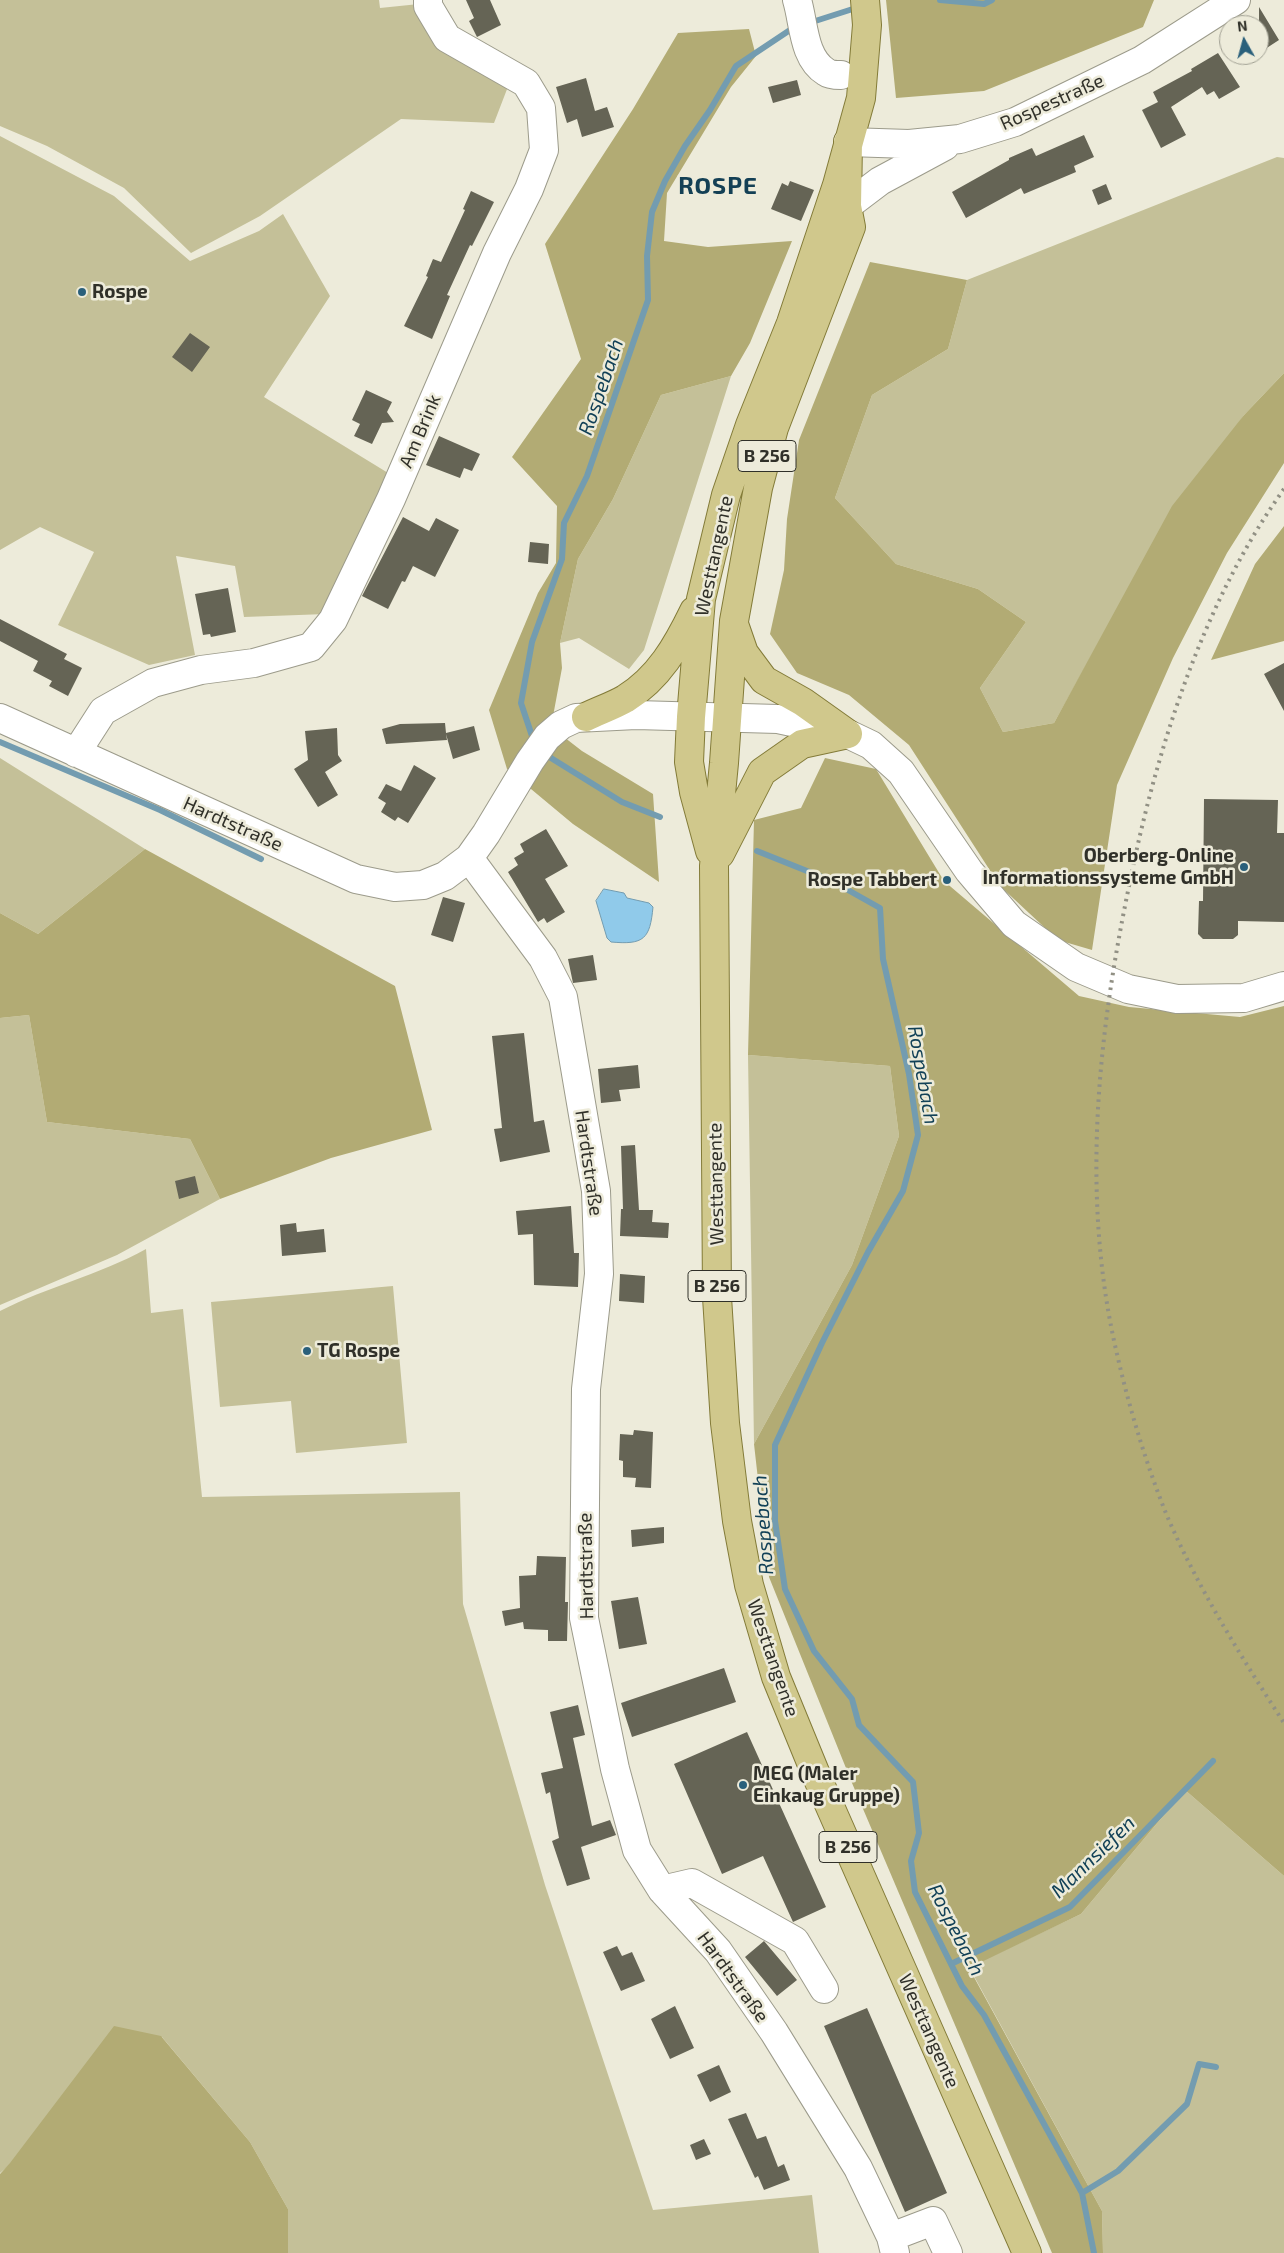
<!DOCTYPE html>
<html>
<head>
<meta charset="utf-8">
<style>
  body { margin:0 }
  #map { position:relative; width:1284px; height:2253px; overflow:hidden; background:#edebda; font-family:"Exo 2",sans-serif }
  canvas { display:block }
  .north { position:absolute; left:1219px; top:15px; width:50px; height:50px; box-sizing:border-box; background:#edebda; border:1px solid #a1a093; border-radius:50%; rotate:353deg; font-size:14px; font-weight:700; line-height:20px; text-align:center; color:#303029 }
  .north::after { content:''; display:block; margin:auto; width:18px; height:22px; background:#2a607b; clip-path:polygon(50% 0,100% 100%,50% 72%,0 100%) }
</style>
</head>
<body>
<div id="map">
<canvas width="1284" height="2253"></canvas>
<div class="north">N</div>
</div>
<script>
const ctx = document.querySelector('canvas').getContext('2d');
ctx.lineJoin = 'round';
function fillPath(path, color) { ctx.fillStyle = color; ctx.fill(path, 'evenodd'); }
function strokePath(path, color, width, dash) { ctx.strokeStyle = color; ctx.lineWidth = width; ctx.lineCap = dash ? 'butt' : 'round'; ctx.setLineDash(dash || []); ctx.stroke(path); }
function drawText(font, color, halo, rows, align = 'center') {
  ctx.font = font + ' "Exo 2",sans-serif'; ctx.lineWidth = 5; ctx.setLineDash([]); ctx.textBaseline = 'middle'; ctx.strokeStyle = halo; ctx.fillStyle = color; for (const [text, x, y, turn = 0] of rows) {
    ctx.save(); ctx.translate(x, y); ctx.rotate((+turn || 0) * Math.PI / 180); ctx.textAlign = isNaN(turn) ? turn : align; if (halo) ctx.strokeText(text, 0, 0); ctx.fillText(text, 0, 0); ctx.restore();
  }
}
const green = new Path2D(`
  M0,0h379l1,8 39,-4 90,80 -15,39 -93,-4 -141,97 -69,37 -67,-65 -77,-42 -47,-20z
  M0,136l114,60 76,65 69,-30 24,-17 47,82 -66,101 129,79 -67,138 -82,3 -9,-51 -59,-10 19,99 -46,10 -91,-40 36,-73 -54,-25 -40,23z
  M1277,157l7,1v215l-40,42 -140,218 -50,90 -51,9 -23,-44 46,-66 -48,-33 -82,-25 -61,-66 37,-103 76,-46 19,-69z
  M731,376l-87,274 -15,19 -50,-31 -19,5 18,-84 35,-60 48,-104z
  M0,758l145,91 -107,85 -38,-21z
  M29,1015l18,107 143,17 30,60 -103,56 -117,50v-287z
  M748,1055l142,11 9,70 -47,129 -98,179z
  M146,1249l5,64 32,-4 19,188 258,-5 3,112 82,281 108,325 159,-15 7,58h-531v-44l-38,-67 -88,-105 -162,136v-862c47,-24 99,-36 146,-62z
  M393,1286l14,157 -111,10 -5,-52 -71,6 -9,-105z
  M1185,1790l99,86v377h-181l-1,-42 -133,-244 112,-53z`);
const forest = new Path2D(`
  M886,0h268l-11,27 -159,64 -88,7z
  M749,29l7,27 -25,31 -64,106 -3,48 44,6 84,-6 -42,102 -19,33 -70,19 -48,104 -35,60 -18,84 2,25 -11,59 31,24 71,43 6,88 -86,-58 -66,-55 -18,-59 49,-117 18,-30 1,-57 -45,-49 69,-98 -36,-115 88,-135 45,-76z
  M870,262l97,18 -19,69 -76,46 -37,103 61,66 82,25 48,33 -46,66 23,44 51,-9 118,-217 72,-91 40,-42v90l-57,90 -54,105 -56,127 -25,165 -34,-10 -58,-54 -91,-141 -60,-50 -52,-22 -27,-39 14,-64 3,-51 12,-79z
  M1284,526v115l-73,19 44,-96z
  M825,758l51,11 68,112 135,115 50,11 111,10 44,-11v870l-99,-86 -104,124 -112,54 133,243 1,42h-51l-200,-470 -83,-206 -15,-133 98,-179 47,-129 -9,-70 -142,-11 6,-235 47,-12z
  M145,849l250,137 37,144 -101,28 -111,41 -30,-60 -143,-17 -18,-107 -29,3v-105l38,21z
  M114,2026l47,10 89,106 38,67v44h-288v-79l10,-11z`);
const water = new Path2D(`
  M604,889l20,4 3,5 22,5 4,4c-3,32 -9,38 -42,35l-4,-4 -11,-37z`);
const stream = new Path2D(`
  M940,0l44,4 8,-4
  M809,23l50,-16
  M537,741l-5,-5 -11,-33 11,-61 30,-83 2,-36 23,-47 61,-176 -1,-44 5,-44 13,-31 20,-35 25,-36 26,-44 54,-36 8,-3
  M0,742l160,68 101,49
  M545,751l6,7 71,44 38,15
  M757,851l75,30 48,27 3,51 26,115 9,61 -15,56 -35,61 -46,91 -47,102v76l10,68 29,62 38,48 7,26 54,57 6,51 -8,28 4,31 47,94 22,29 98,178 12,60
  M951,1964l119,-57 143,-146
  M1082,2193l36,-22 69,-67 12,-40 17,3`);
const building = new Path2D(`
  M466,0h24l11,25 -24,12 -8,-16 5,-3z
  M1259,7l20,33 -20,13z
  M1218,53l22,34 -21,12 -5,-8 -7,4 -5,-8 -31,20 15,28 -25,13 -19,-38 16,-8 -5,-10 39,-21 -1,-2z
  M586,78l9,33 12,-4 7,20 -32,10 -5,-18 -10,4 -11,-36z
  M797,80l4,15 -28,8 -5,-16z
  M1084,135l10,22 -20,9 2,6 -52,22 -3,-6 -55,30 -14,-26 57,-32v-2l23,-10 4,8z
  M790,181l24,9 -13,31 -30,-12 11,-26 6,3z
  M1106,184l6,15 -14,6 -6,-15z
  M471,191l23,11 -22,44 -2,-1 -23,50 3,1 -18,43 -28,-13 24,-49 -2,-1 7,-17 8,3 24,-52 -2,-1z
  M190,333l20,14 -18,25 -20,-15z
  M366,390l26,12 -5,10 7,10 -12,1 -10,21 -18,-8 6,-12 -8,-4z
  M439,436l41,18 -8,17 -8,-3 -4,10 -34,-13z
  M403,517l26,14 7,-13 23,12 -24,47 -22,-11 -8,16 -3,-1 -14,28 -26,-13z
  M530,542l19,2 -1,20 -20,-2z
  M228,588l8,44 -25,5 -1,-3 -7,1 -8,-41z
  M0,619l67,35 -3,5 18,9 -14,28 -19,-10 3,-5 -19,-10 5,-10 -38,-20z
  M1284,663v48l-20,-37z
  M445,723l1,10 28,-7 6,24 -27,9 -7,-25 1,6 -61,4 -4,-15 18,-5z
  M337,728l1,27 4,6 -17,11 13,23 -20,12 -24,-38 14,-9 -3,-29z
  M414,765l22,13 -28,45 -10,-6 -3,4 -14,-9 5,-9 -8,-5 8,-14 15,7z
  M1204,799l74,1 -1,33h7v89l-46,-1v14l-5,4h-30l-5,-5 1,-33h4z
  M546,829l22,37 -23,13 20,33 -18,11 -3,-5 -6,4 -30,-50 10,-7 -4,-7 10,-6 -4,-8z
  M443,897l22,6 -12,39 -22,-7z
  M593,955l4,25 -24,3 -5,-24z
  M524,1033l10,89 10,-2 6,32 -50,10 -6,-33 8,-1 -10,-92z
  M638,1065l2,23 -21,2 2,11 -20,2 -3,-34z
  M635,1145l4,65h14l-1,12 17,1 -1,15 -48,-2 1,-27h2l-2,-63z
  M195,1176l4,17 -20,6 -4,-18z
  M571,1206l3,47h5l-1,34 -44,-2 -1,-51 -15,1 -2,-24z
  M296,1223l1,9 27,-3 2,23 -44,4 -2,-31z
  M620,1274l25,2 -1,27 -25,-2z
  M634,1430l19,2 -2,56 -16,-1 1,-9 -13,-1v-16l-4,-1 1,-26 13,1z
  M664,1527v16l-32,4 -1,-17z
  M537,1556l29,1 -1,45h3l-1,39h-19v-11l-24,-1 -1,-7 -18,4 -3,-15 18,-3 -1,-32 17,-1z
  M638,1597l9,47 -28,5 -8,-48z
  M724,1668l12,34 -104,35 -11,-34z
  M578,1705l7,30 -12,3 19,88 18,-6 6,15 -35,12 9,32 -23,7 -15,-45 7,-3 -9,-46 -4,2 -5,-21 22,-5 -13,-56z
  M747,1732l79,175 -33,15 -30,-66 -41,18 -48,-110z
  M764,1941l33,39 -20,16 -32,-39z
  M617,1946l5,10 10,-4 13,29 -24,10 -18,-39z
  M675,2006l19,42 -24,11 -19,-40z
  M867,2008l80,185 -42,19 -81,-186z
  M719,2065l12,27 -21,10 -13,-27z
  M746,2113l11,26 9,-3 12,31 6,-3 6,16 -26,10 -6,-14 -3,2 -27,-59z
  M704,2139l7,15 -15,6 -6,-15z`);
const minor = new Path2D(`
  M797,0c7,23 6,58 29,72 4,3 11,3 15,3
  M848,142l61,2 51,-5 55,-17 127,-62 94,-60
  M847,206l33,-25 65,-35
  M0,718l356,161 39,8 28,-2 22,-9 24,-18 17,-24 44,-73 17,-24 14,-12 15,-7 60,-3 142,4 70,15 23,11 30,27 68,99 45,53 62,43 52,22 49,10 67,-1 40,-12
  M76,753l27,-42 50,-28 48,-13 53,-7 57,-16 22,-27 58,-121 106,-246 32,-64 15,-39 -3,-42 -15,-25 -79,-45 -19,-32v-6
  M469,858l74,100 20,39 33,194 3,83 -13,115 -2,229 31,151 22,81 25,40 56,61 56,81 84,136 33,69 4,16
  M662,1890l30,-7 103,58 29,48
  M891,2237l42,-16 15,32`);
const major = new Path2D(`
  M848,142l-1,64 4,21 -77,201 -16,60 -24,133 -10,142 -10,103 3,431 8,126 12,98 12,64 27,92 41,100 210,476
  M735,627l9,26 20,27 39,22 45,32
  M586,717c12,-6 27,-11 39,-18 34,-21 52,-53 69,-88
  M710,851l-16,-59 -5,-30 2,-45 10,-118 25,-104 24,-70 41,-102 46,-138 24,-87 6,-73 -2,-25
  M720,854l42,-82 40,-28 46,-10`);
const rail = new Path2D(`
  M1284,489c-82,114 -129,265 -156,402 -31,151 -47,310 -11,463 12,53 28,106 48,157 31,74 75,144 119,212`);
const markers = [
  [82,292,5,"#2a607b"],
  [1244,867,5,"#2a607b"],
  [947,880,5,"#2a607b"],
  [307,1351,5,"#2a607b"],
  [743,1785,5,"#2a607b"]
];
const shields = [
  [767,456,58],
  [717,1286,58],
  [848,1847,58]
];
const shieldNames = [
  ["B 256",767,456],
  ["B 256",717,1286],
  ["B 256",848,1847]
];
const streetNames = [
  ["Rospestraße",1052,102,-24],
  ["Am Brink",420,431,-67],
  ["Westtangente",714,556,-78],
  ["Hardtstraße",233,824,24],
  ["Hardtstraße",589,1163,82],
  ["Westtangente",716,1184,-91],
  ["Hardtstraße",586,1566,-91],
  ["Westtangente",773,1658,71],
  ["Hardtstraße",733,1977,54],
  ["Westtangente",929,2031,66]
];
const poiNames = [
  ["Rospe",92,292],
  ["Oberberg-Online",1234,856,"right"],
  ["Informationssysteme GmbH",1234,878,"right"],
  ["Rospe Tabbert",937,880,"right"],
  ["TG Rospe",317,1351],
  ["MEG (Maler",753,1774],
  ["Einkaug Gruppe)",753,1796]
];
const waterNames = [
  ["Rospebach",601,387,-71],
  ["Rospebach",923,1075,80],
  ["Rospebach",763,1525,-94],
  ["Mannsiefen",1093,1857,-44],
  ["Rospebach",956,1930,63]
];
const districtNames = [
  ["ROSPE",718,186]
];
fillPath(green, '#c4c098');
fillPath(forest, '#b2ab74');
fillPath(water, '#90caea');
strokePath(water, '#739cb0', 1);
strokePath(stream, '#739cb0', 6);
fillPath(building, '#656455');
strokePath(minor, '#9c9b8b', 30);
strokePath(major, '#837b38', 30);
strokePath(minor, '#fff', 28);
strokePath(major, '#d0c88c', 28);
strokePath(rail, '#919084', 4, [2.5, 5]);
for (const [x, y, r, color] of markers) { const dot = new Path2D(); dot.arc(x, y, r, 0, 2 * Math.PI); ctx.fillStyle = color; ctx.fill(dot); strokePath(dot, '#edebda', 2); }
for (const [x, y, w] of shields) { const box = new Path2D(); box.roundRect(x - w / 2, y - 15.5, w, 31, 4); ctx.fillStyle = '#edebda'; ctx.fill(box); strokePath(box, '#303029', 1); }
drawText('bold 18px', '#303029', null, shieldNames);
drawText('19px', '#303029', '#edebda', streetNames);
drawText('bold 19px', '#303029', '#edebda', poiNames, 'left');
drawText('italic 20px', '#124157', '#edebda', waterNames);
ctx.letterSpacing = '1px';
drawText('bold 24px', '#144055', '#edebda', districtNames);
ctx.letterSpacing = '0px';
</script>
</body>
</html>
